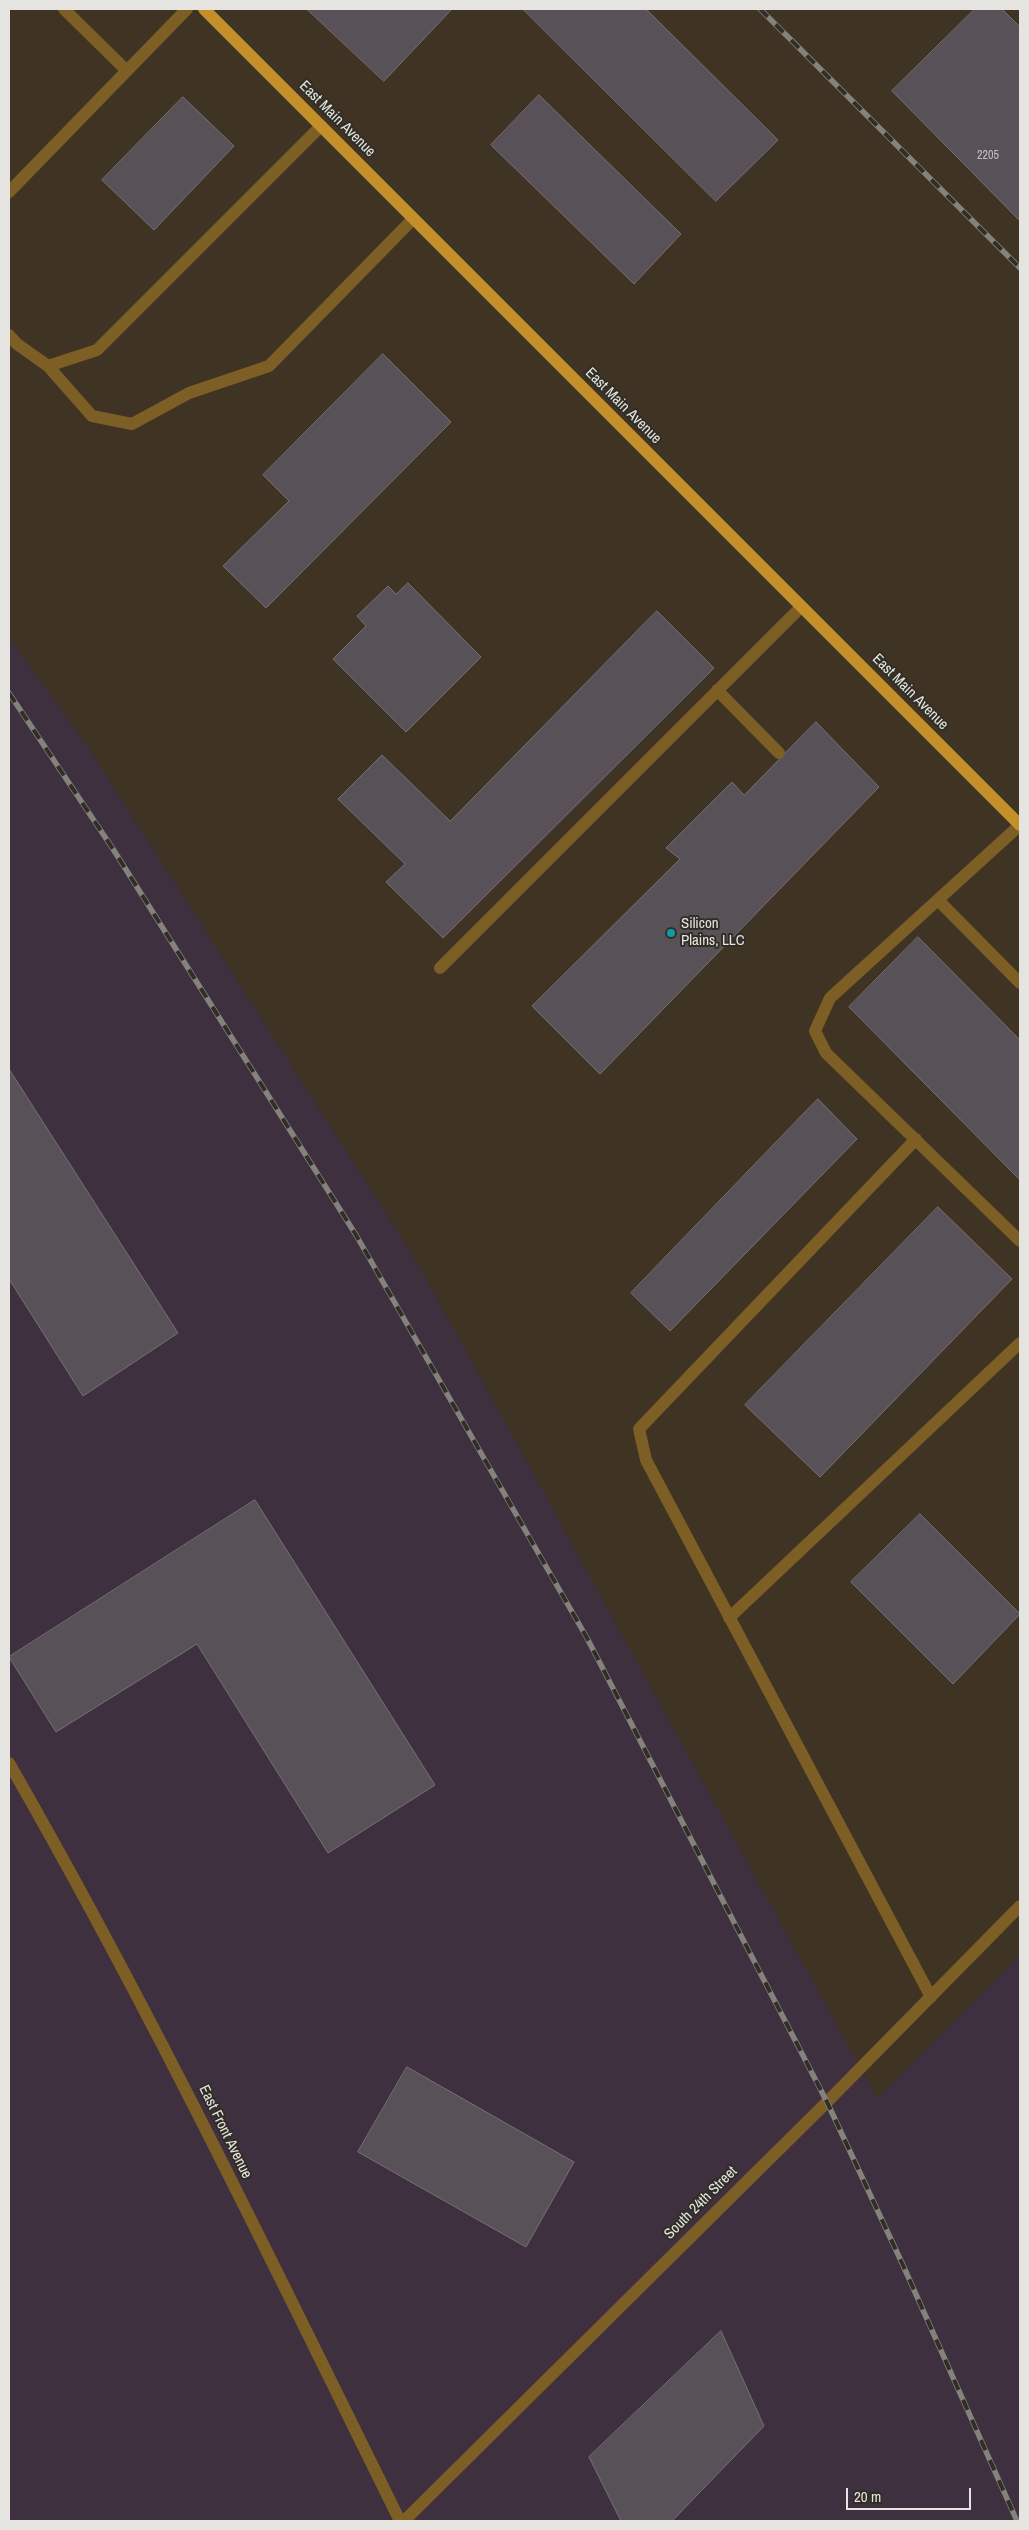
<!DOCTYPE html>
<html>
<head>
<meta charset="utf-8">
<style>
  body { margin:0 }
  #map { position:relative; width:1029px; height:2530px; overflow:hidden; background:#312e27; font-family:"Archivo Narrow",sans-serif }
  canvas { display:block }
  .frame { position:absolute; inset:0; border:10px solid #e6e4e0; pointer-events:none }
  .scale { position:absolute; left:846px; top:2488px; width:125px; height:22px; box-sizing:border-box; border:2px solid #e6e4e0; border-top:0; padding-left:6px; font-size:15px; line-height:18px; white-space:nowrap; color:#e6e4e0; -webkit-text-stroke:4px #312e27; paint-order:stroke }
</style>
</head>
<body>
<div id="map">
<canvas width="1029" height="2530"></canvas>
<div class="frame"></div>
<div class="scale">20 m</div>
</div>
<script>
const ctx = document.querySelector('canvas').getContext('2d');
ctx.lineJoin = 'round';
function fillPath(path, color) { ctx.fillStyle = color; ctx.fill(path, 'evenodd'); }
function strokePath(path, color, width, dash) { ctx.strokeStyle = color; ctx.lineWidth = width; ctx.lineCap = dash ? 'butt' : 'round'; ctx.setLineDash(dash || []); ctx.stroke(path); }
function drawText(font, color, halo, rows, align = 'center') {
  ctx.font = font + ' "Archivo Narrow",sans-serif'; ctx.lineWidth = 4; ctx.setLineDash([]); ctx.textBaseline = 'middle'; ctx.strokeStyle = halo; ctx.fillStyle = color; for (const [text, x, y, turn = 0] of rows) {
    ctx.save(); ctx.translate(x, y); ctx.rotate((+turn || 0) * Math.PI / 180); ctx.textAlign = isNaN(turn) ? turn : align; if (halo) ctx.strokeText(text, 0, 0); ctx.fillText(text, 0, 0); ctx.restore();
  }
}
const commercial = new Path2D(`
  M9,9h1011v1946l-143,144 -460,-837 -325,-509 -83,-116z`);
const industrial = new Path2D(`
  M9,637l83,116 325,509 460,836 143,-143v566h-1011z`);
const building = new Path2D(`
  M307,9h145l-68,72z
  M523,9h123l132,131 -62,61z
  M975,9h27l18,18v194l-128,-130z
  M539,95l142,139 -47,50 -143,-139z
  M183,97l51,49 -80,84 -52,-50z
  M383,354l68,68 -185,186 -43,-42 66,-65 -26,-26z
  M408,583l73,74 -75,75 -73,-73 33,-33 -9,-10 31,-30 8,8z
  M657,611l57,57 -271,270 -57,-56 19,-18 -67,-65 44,-44 68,66z
  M816,722l63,65 -279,287 -68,-68 148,-147 -14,-11 66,-66 12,13z
  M918,937l102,103v140l-171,-173z
  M9,1069l169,264 -95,63 -74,-117z
  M818,1099l39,40 -187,192 -39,-38z
  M938,1207l74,72 -192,198 -75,-72z
  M255,1500l180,285 -107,68 -131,-209 -141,88 -47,-75z
  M920,1514l100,100 -67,70 -102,-102z
  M407,2067l167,95 -48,85 -168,-95z
  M721,2331l43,95 -92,95h-51l-32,-64z`);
const minor = new Path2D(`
  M64,9l63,62
  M9,192l178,-183
  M9,335l8,9 31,22 49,-16 224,-224
  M48,366l44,50 40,8 57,-31 80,-27 144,-147
  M717,690l62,63
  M1020,825l-190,173 -15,33 11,22 194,188
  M938,900l82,83
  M440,968l361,-361
  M916,1139l-277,290 7,31 285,537
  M729,1618l291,-275
  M9,1763c142,247 265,503 391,758
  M404,2521l423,-419 193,-196`);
const major = new Path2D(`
  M204,9l816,816`);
const rail = new Path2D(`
  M760,9l260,259
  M9,693l104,156 243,386 231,403 240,464 75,161 115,258`);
const markers = [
  [671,933,5,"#0f9aa8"]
];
const numberNames = [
  ["2205",988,156]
];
const streetNames = [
  ["East Main Avenue",337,119,45],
  ["East Main Avenue",623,406,45],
  ["East Main Avenue",910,692,45],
  ["East Front Avenue",225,2132,64],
  ["South 24th Street",701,2203,-45]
];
const poiNames = [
  ["Silicon",681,924],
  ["Plains, LLC",681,941]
];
fillPath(commercial, '#3f3324');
fillPath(industrial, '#3e303e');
fillPath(building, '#585258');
strokePath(building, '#767076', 1);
strokePath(minor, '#7d5e25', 12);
strokePath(major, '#c28f29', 12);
strokePath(rail, '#84827c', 5.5);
strokePath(rail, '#312e27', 4, [11]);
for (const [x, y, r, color] of markers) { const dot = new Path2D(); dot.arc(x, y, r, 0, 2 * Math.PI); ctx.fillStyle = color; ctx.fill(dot); strokePath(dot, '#312e27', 2); }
drawText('12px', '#c2c0be', null, numberNames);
drawText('15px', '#e6e4e0', '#312e27', streetNames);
drawText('15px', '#e6e4e0', '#312e27', poiNames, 'left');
</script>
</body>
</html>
